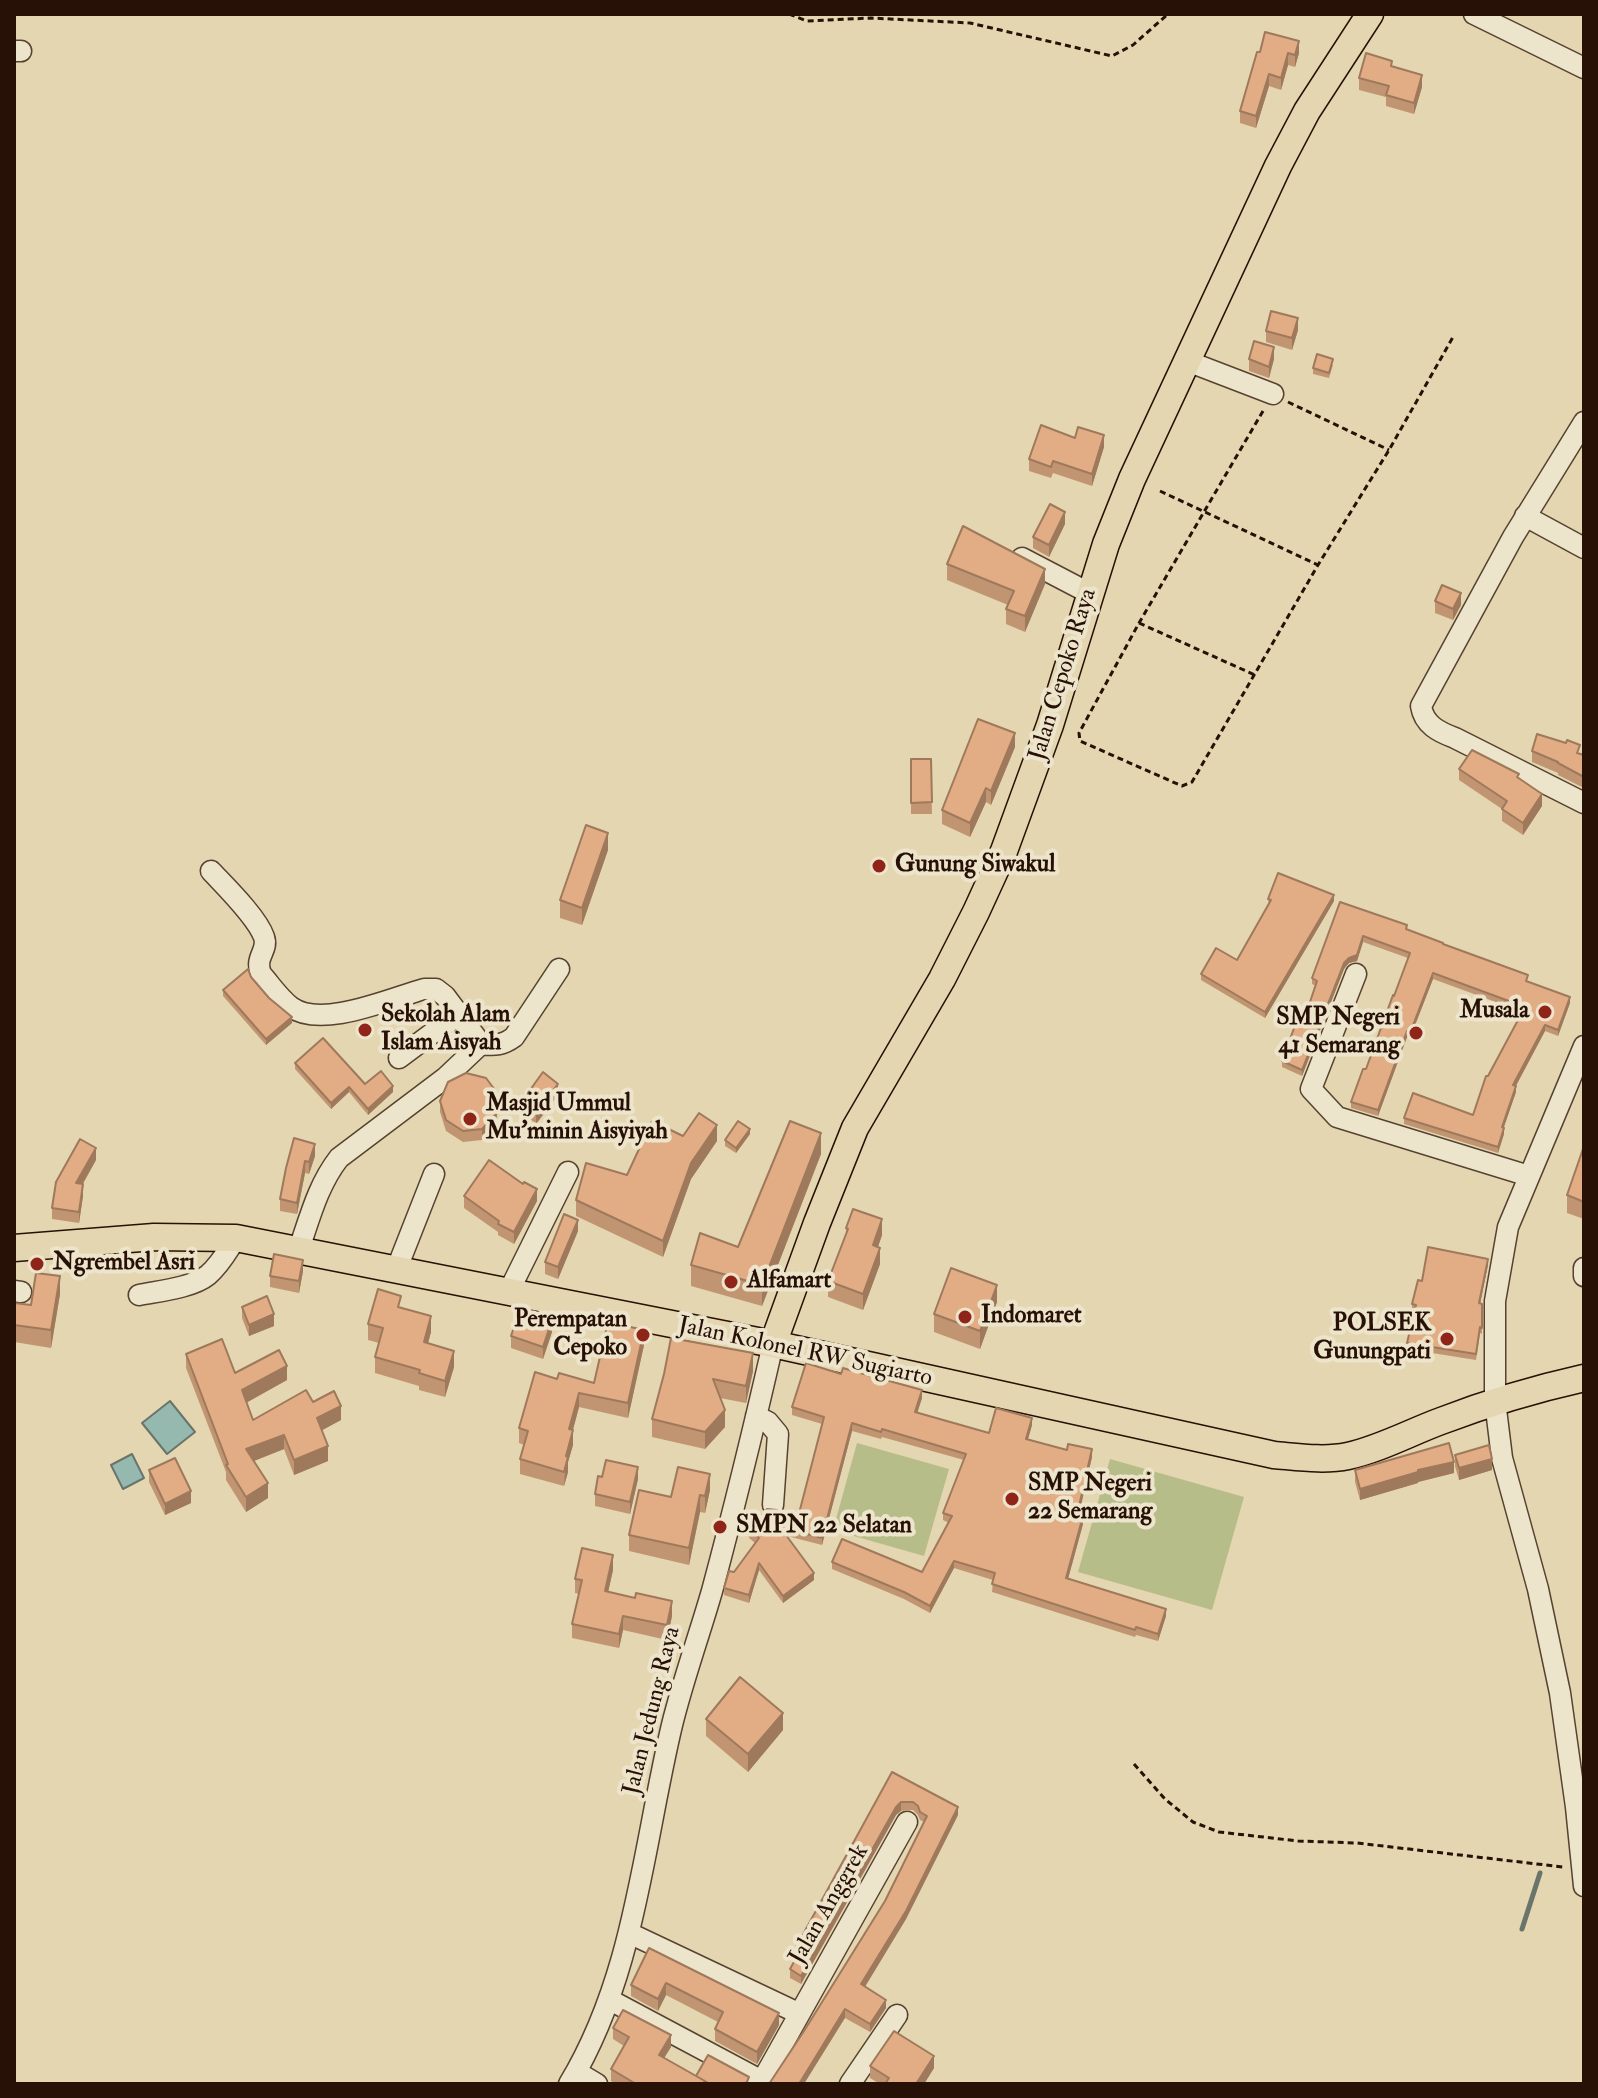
<!DOCTYPE html>
<html>
<head>
<meta charset="utf-8">
<style>
  body { margin:0 }
  #map { position:relative; width:1598px; height:2098px; overflow:hidden; background:#e4d6b0; font-family:"IM FELL Double Pica",serif }
  canvas { display:block }
  .frame { position:absolute; inset:0; border:16px solid #271005; pointer-events:none }
</style>
</head>
<body>
<div id="map">
<canvas width="1598" height="2098"></canvas>
<div class="frame"></div>
</div>
<script>
const ctx = document.querySelector('canvas').getContext('2d');
ctx.lineJoin = 'round';
function fillPath(path, color) { ctx.fillStyle = color; ctx.fill(path, 'evenodd'); }
function strokePath(path, color, width, dash) { ctx.strokeStyle = color; ctx.lineWidth = width; ctx.lineCap = dash ? 'butt' : 'round'; ctx.setLineDash(dash || []); ctx.stroke(path); }
function drawText(font, color, halo, rows, align = 'center') {
  ctx.font = font + ' "IM FELL Double Pica",serif'; ctx.lineWidth = 8; ctx.setLineDash([]); ctx.textBaseline = 'middle'; ctx.strokeStyle = halo; ctx.fillStyle = color; for (const [text, x, y, turn = 0] of rows) {
    ctx.save(); ctx.translate(x, y); ctx.rotate((+turn || 0) * Math.PI / 180); ctx.textAlign = isNaN(turn) ? turn : align; if (halo) ctx.strokeText(text, 0, 0); ctx.fillText(text, 0, 0); ctx.restore();
  }
}
const green = new Path2D(`
  M857,1443l92,26 -25,87 -91,-26z
  M1110,1459l134,38 -32,113 -134,-38z`);
const water = new Path2D(`
  M170,1401l25,31 -28,22 -25,-31z
  M132,1454l12,24 -21,11 -12,-24z`);
const stream = new Path2D(`
  M1522,1929l18,-56`);
const path = new Path2D(`
  M789,14l18,7 64,-3 99,5 142,33 21,-11 35,-31
  M1288,402l101,48
  M1263,411l-124,212 -60,110 1,8 102,45 10,-4 126,-217 71,-115 64,-113
  M1160,491l158,74
  M1139,623l116,52
  M1134,1764l31,35 28,23 26,10 79,9 59,2 206,24`);
const minor = new Path2D(`
  M1474,14l110,54
  M14,51h7
  M1187,361l86,33
  M1584,422l-71,115 -92,169c3,19 18,26 34,32l129,65
  M1525,516l59,32
  M1022,558l67,35
  M211,871c14,15 46,46 53,66 5,14 -10,19 -3,37 9,10 18,24 30,33 30,22 98,-8 133,-18h12l9,7 36,48
  M1356,974l-45,115 26,28 192,59
  M1584,1046l-76,181 -13,74v100l7,57 36,131 22,104 16,114 8,79
  M399,1058l59,-44
  M299,1249c11,-32 19,-64 40,-91l106,-80 36,-34c14,2 22,1 33,-7l45,-68
  M397,1268l37,-94
  M1584,1268v8
  M14,1291l7,1
  M508,1293l60,-121
  M139,1295c20,-4 53,-7 69,-20 12,-10 20,-25 28,-37
  M756,1416l12,6 10,12 -5,71
  M629,1933l169,80
  M610,2000l152,81 145,-259
  M577,2072l20,12
  M569,2084c66,-109 74,-238 103,-359 11,-45 27,-89 40,-134 22,-82 42,-164 61,-247
  M850,2084l47,-69`);
const major = new Path2D(`
  M14,1248l140,-11 82,1 537,106 501,111c24,2 50,6 74,1 32,-7 63,-24 93,-35 47,-18 94,-32 143,-43
  M773,1344l44,-121 38,-95 87,-149 34,-67 28,-61 46,-126 56,-181 26,-65 146,-313 29,-55 63,-97`);
const wall = new Path2D(`
  M1257,52l42,1 -4,14 -7,-2 -7,25 -12,-4 -13,42 -16,-5v-12z
  M1392,67l30,20 -8,27 -28,-8v-9l-27,-7v-12z
  M1298,330l-6,20 -26,-8v-11z
  M1249,359h25l-5,19 -20,-7z
  M1333,365l-4,13 -16,-4v-6z
  M1075,438l29,9 -12,39 -39,-13 -2,5 -22,-7v-12z
  M1065,524l-16,33 -16,-9v-11z
  M947,564l98,20 -20,48 -19,-8v-15l2,-4 -61,-25z
  M1435,601l26,4 -8,15 -18,-7z
  M1015,747l-24,58 -5,-3 -16,35 -28,-13v-14z
  M1532,751l52,4v33l-26,-13v-2l-26,-11z
  M911,759h20l1,55h-21z
  M1459,769l60,10 23,27 -19,29 -21,-14v-12l-43,-29z
  M608,850l-26,75 -22,-7v-18z
  M1268,899l66,2 -69,117 -64,-38v-6l36,-14 32,-55z
  M1340,902l103,42 85,38 42,21 -12,33 -13,-5 -29,55v6l-13,35 1,7 -6,19 -94,-29v-6l69,-3 15,-39 35,-64 -90,-33 -23,59 -3,-1 -29,79 -27,-8v-6l15,-33 42,-111 -45,-16 -6,19 -8,2 -5,6 -42,107 -20,-9v-6l25,-50 9,-25 -4,-2v-6z
  M251,977l41,46 -26,22 -43,-49v-6z
  M295,1063l70,21 28,8 -25,23 -19,-23 -18,17 -36,-40z
  M558,1095l-22,29 -14,-12v-11z
  M440,1101l58,5 -2,20 -14,14 -19,2 -17,-11 -6,-19z
  M750,1134l-14,19 -11,-7v-6z
  M717,1141l-26,38 -28,78 -87,-41v-16l51,-25z
  M1584,1146v73l-17,-6v-18z
  M821,1154l-59,152 -71,-20v-21l47,-18z
  M315,1156l-6,18 -4,-1 -8,41 -17,-3v-12l6,-31z
  M96,1160l-13,24v12l-4,27 -27,-4v-11z
  M523,1184l14,17 -23,43 -16,-9v-3l-34,-24v-12z
  M846,1228l36,7 -4,12 2,17 -17,46 -35,-13v-16l18,-46z
  M578,1231l-20,48 -13,-5v-12z
  M1488,1265l-8,38 2,1v30l-2,-1 -4,27 -44,-7v2l-25,-6v-6l8,-33h-3v-6l10,-23z
  M303,1271l-4,22 -29,-6v-11z
  M60,1294l-9,54 -37,-6v-39l17,2z
  M997,1302l-17,47 -46,-17v-18z
  M242,1307l32,19 -25,10 -7,-18z
  M401,1308l30,24 -3,11 26,24 -9,30 -26,-7v-4l-44,-13v-16l4,-14 -11,-3v-16z
  M552,1332l-9,27 -32,-11v-12z
  M644,1345l-16,73 -49,-11 -6,23v15l-5,17v10l-4,14 -44,-12v-15l4,-14 -5,-2v-15l38,-49 37,4z
  M186,1354l49,19 52,7 -41,23 7,17 60,-18 28,18 -19,10 6,31 -34,14 -10,-26 -30,12 14,37 -22,14 -20,-32v-8l-40,-104z
  M753,1371l-7,32 -26,-5 5,29 -20,22 -53,-12v-18l12,-45z
  M922,1398l-5,15 72,20 43,-8 -4,14 64,18 -13,58 4,9 -15,55 98,37 -8,25 -22,-6 -1,2 -143,-45 1,-12 -39,-12 -24,45 -26,-14 -72,-30v-7l90,10 27,-49 -6,-3v-7l21,-53 -82,-23 -1,2 -29,-8 -30,114 -35,-9 27,44 -31,23 -24,-33 -10,33 -25,-8v-7l10,-16 21,-29 -6,-5v-8l47,-5 26,-101 -30,-9v-8z
  M1455,1455l37,15 -33,10 -4,-14z
  M149,1470l42,33 -26,12 -16,-33z
  M1355,1470l99,3 -36,9v1l-58,17 -5,-18z
  M638,1479l-8,35 -35,-8v-12z
  M710,1490l-5,23 -5,-1 -11,53 -60,-14v-16l42,-38z
  M613,1570l-5,22 64,24 -5,24 -44,-10 -4,18 -47,-10v-14l7,-30 -4,-1v-14z
  M706,1719l77,11 -35,42 -42,-36z
  M892,1772l66,43 -52,104 -41,68 21,21 -16,24 -25,-14 -41,13 81,-130 39,-79 -4,-2 -2,-5 -5,-5 -12,1 -5,4 -95,169 -11,-6v-9l6,-11 -1,-9z
  M649,1948l130,77 -22,39 -42,-23v-12l3,-7 -52,-27 -8,16 -27,-15v-11z
  M613,2028l58,19 -7,11 32,18 53,8h-133l-5,-3v-12l13,-23 -11,-7z
  M870,2066l64,2 -10,16h-44l-10,-6z`);
const shadedWall = new Path2D(`
  M1299,41v12l-4,14v-12z
  M1288,53v12l-7,25v-12z
  M1269,74v12l-13,42v-12z
  M1422,75v12l-8,27v-11z
  M1298,318v12l-6,20v-12z
  M1274,347v12l-5,19v-11z
  M1104,435v12l-12,39v-12z
  M1065,512v12l-16,33v-12z
  M1045,569v15l-20,48v-16z
  M1461,593v12l-8,15v-11z
  M1015,733v14l-24,58v-14z
  M986,788v14l-16,35v-14z
  M1542,794v12l-19,29v-12z
  M608,833v17l-26,75v-17z
  M1334,895v6l-69,117v-6z
  M1363,936v6l-6,19 -8,2 -5,6 -42,107v-6l42,-107z
  M1433,973v6l-23,59v-5z
  M1570,997v6l-12,33v-6z
  M292,1017v6l-26,22v-6z
  M1545,1025v6l-32,60v-6z
  M1407,1031v6l-29,79v-6z
  M558,1084v11l-22,29v-12z
  M393,1086v6l-25,23v-6z
  M1516,1086v6l-14,41v-6z
  M349,1087v5l-18,17v-6z
  M498,1094l-2,32 -14,14v-11z
  M717,1125v16l-26,38 -28,78v-16l28,-78z
  M1504,1128v6l-6,19v-6z
  M750,1129v5l-14,19v-5z
  M821,1133v21l-59,152v-21z
  M315,1144v12l-6,18v-12z
  M96,1148v12l-20,35v-12z
  M305,1161v12l-8,41v-11z
  M83,1184v12l-4,27v-11z
  M537,1189v12l-23,43v-12z
  M882,1219v16l-9,26v-16z
  M578,1220v11l-20,48v-12z
  M880,1248v16l-17,46v-16z
  M1488,1259v6l-9,44v-6z
  M303,1260v11l-4,22v-12z
  M60,1276v18l-9,54v-18z
  M997,1285v17l-17,47v-18z
  M274,1314v12l-25,10v-11z
  M431,1316v16l-7,26v-16z
  M552,1320v12l-9,27v-12z
  M644,1330v15l-16,73v-15z
  M454,1351v16l-9,30v-16z
  M753,1353v18l-7,32v-17z
  M287,1366v14l-45,25v-15z
  M922,1390v8l-7,22v-8z
  M579,1393v14l-10,37v-15z
  M341,1406v14l-24,13v-15z
  M725,1410v17l-20,22v-17z
  M1032,1418v7l-6,21v-7z
  M852,1423v8l-30,114v-7z
  M573,1430v15l-5,17v10l-4,14 2,-30z
  M284,1435v14l-38,15v-15z
  M328,1446v15l-34,14v-15z
  M1092,1449v8l-15,65v-7z
  M1492,1459v11l-33,10v-12z
  M1454,1462v11l-36,9v1l-58,17v-11l58,-19z
  M638,1467v12l-8,35v-12z
  M710,1474v16l-5,23v-17z
  M268,1483v15l-22,14v-15z
  M191,1491v12l-26,12v-11z
  M700,1495v17l-11,53v-17z
  M1083,1516v8l-17,62v-8z
  M613,1555v15l-8,36v-15z
  M954,1561v7l-24,45v-7z
  M759,1563v7l-10,33v-8z
  M814,1573v7l-31,23v-7z
  M672,1601v15l-5,24v-15z
  M1166,1609v7l-8,25v-7z
  M623,1616v14l-4,18v-14z
  M783,1713v17l-35,42v-18z
  M901,1802v9l-5,4 -95,169v-8l95,-169z
  M958,1807v8l-52,104 -45,74v-9z
  M666,1983v12l-8,16v-12z
  M886,2000v8l-16,24v-8z
  M845,2009v9l-41,66h-5z
  M779,2013v12l-22,39v-12z
  M671,2035v12l-12,19v-11z
  M934,2056v12l-10,16h-8z`);
const building = new Path2D(`
  M1265,32l34,9 -4,14 -7,-2 -7,25 -12,-4 -13,42 -16,-5 17,-59h3z
  M1366,53l26,8 -1,5 31,9 -8,28 -28,-8 3,-9 -30,-8z
  M1271,311l27,7 -6,20 -26,-7z
  M1254,341l20,6 -5,20 -20,-8z
  M1317,354l16,5 -4,14 -16,-5z
  M1041,425l34,13 3,-11 26,8 -12,39 -39,-13 -2,6 -22,-8z
  M1050,504l15,8 -16,33 -16,-8z
  M963,526l82,43 -20,47 -19,-7 8,-18 -67,-27z
  M1442,585l19,8 -8,16 -18,-8z
  M978,719l37,14 -24,58 -5,-3 -16,35 -28,-13z
  M1537,734l29,9 1,-3 13,5 -3,8 7,2v22l-26,-14v-1l-26,-11z
  M1472,750l47,24 -2,3 25,17 -19,29 -21,-14 5,-8 -48,-32z
  M911,759h20l1,43 -21,1z
  M586,825l22,8 -26,75 -22,-8z
  M1278,873l56,22 -69,117 -64,-38 15,-26 21,12 34,-60 -3,-1z
  M1340,902l67,23 -1,4 37,14v1l85,31 -2,6 44,16 -12,33 -13,-5 -32,60 3,1 -14,41 2,1 -6,19 -94,-29 9,-25 60,22 13,-39h2l37,-69 -92,-34 -23,60 -3,-2 -29,79 -27,-8 12,-33h3l27,-74 1,1 16,-43 -47,-17 -6,19 -8,3 -5,5 -42,107 -20,-9 19,-52 6,2 10,-30 -5,-3z
  M248,969l3,8 18,21 23,19 -26,22 -43,-49z
  M323,1038l42,46 16,-13 12,15 -25,23 -19,-22 -18,16 -36,-40z
  M543,1072l15,12 -22,28 -14,-11z
  M466,1073l20,5 12,16 -2,20 -14,15 -19,2 -17,-11 -6,-19 8,-19z
  M699,1113l18,12 -26,38 -28,78 -87,-41 10,-37 41,12 25,-54 31,15z
  M738,1121l12,8 -14,19 -11,-8z
  M790,1121l31,12 -59,152 -71,-20 9,-32 38,14z
  M294,1138l21,6 -6,18 -4,-1 -8,42 -17,-4 6,-31z
  M80,1139l16,9 -20,35 7,1 -4,28 -27,-4 4,-26z
  M1584,1146v56l-17,-7z
  M489,1160l34,24 1,-2 13,7 -23,43 -16,-8 1,-3 -35,-25z
  M853,1209l29,10 -9,26 7,3 -17,46 -35,-13 20,-52 -2,-1z
  M564,1214l14,6 -20,47 -13,-5z
  M1428,1247l60,12 -9,44 3,1v24l-2,-1 -4,27 -44,-7v2l-25,-6 9,-38 -4,-1 6,-24 4,1z
  M274,1254l29,6 -4,21 -29,-5z
  M951,1268l46,17 -17,46 -46,-17z
  M36,1273l24,3 -9,54 -37,-5v-22l17,2z
  M378,1289l23,7 -3,11 33,9 -7,26 30,9 -9,30 -26,-8 1,-3 -45,-13 8,-29 -15,-4z
  M267,1296l7,18 -25,11 -7,-18z
  M520,1309l32,11 -9,27 -32,-11z
  M608,1322l36,8 -16,73 -49,-10 -10,36 4,1 -7,26 2,1 -4,15 -44,-13 8,-28 -9,-3 16,-56 22,7 2,-6 35,10z
  M671,1338l82,15 -7,33 -33,-7 12,31 -20,22 -53,-13 12,-45z
  M222,1339l13,34 44,-23 8,16 -45,24 11,30 53,-30 7,12 21,-11 7,15 -24,12 11,28 -34,14 -10,-25 -38,14 22,34 -22,14 -20,-32 2,-1 -42,-110z
  M806,1363l35,11 2,-6 10,3 69,19 -7,22 74,21 7,-25 36,10 -6,21 41,11 1,-6 24,5 -15,66 6,1 -17,62 100,31 -8,25 -22,-7 -1,3 -143,-46 3,-11 -41,-12 -24,45 -26,-14 -72,-30 10,-23 80,33 30,-56 -9,-3 23,-59 -84,-25 -1,3 -29,-9 -30,115 -42,-11 34,46 -31,23 -24,-33 -10,32 -25,-7 5,-17 5,1 25,-34 -10,-8 18,-21 10,1 19,15 28,-108 -32,-10z
  M1449,1443l5,19 -36,8v2l-58,17 -5,-19z
  M1489,1445l3,14 -33,9 -4,-13z
  M175,1458l16,33 -26,13 -16,-34z
  M606,1460l32,7 -8,35 -35,-8 3,-18 4,1z
  M678,1467l32,7 -5,22 -5,-1 -11,53 -60,-13 10,-45 32,7z
  M582,1548l31,7 -8,36 30,7 1,-5 36,8 -5,24 -44,-9 -4,18 -47,-10 10,-44 -7,-1z
  M740,1677l43,36 -35,41 -42,-35z
  M892,1772l66,35 -52,104 -45,73 25,16 -16,24 -25,-15 -46,75h-30l35,-53 81,-130 42,-85 -7,-4 -2,-6 -5,-4h-12l-5,5 -95,169 -11,-7 10,-18 -5,-2z
  M649,1948l130,65 -22,39 -42,-23 8,-17 -57,-29 -8,16 -27,-14z
  M623,2010l48,25 -12,20 46,26 -2,3h-67l-25,-15 18,-32 -16,-9z
  M894,2031l40,25 -18,28h-31l4,-6 -19,-12z
  M708,2055l41,22 -3,7h-36l-14,-8z`);
const markers = [
  [879,866,8,"#8f2418"],
  [1545,1012,8,"#8f2418"],
  [365,1030,8,"#8f2418"],
  [1416,1033,8,"#8f2418"],
  [470,1119,8,"#8f2418"],
  [37,1264,8,"#8f2418"],
  [731,1282,8,"#8f2418"],
  [965,1317,8,"#8f2418"],
  [643,1335,8,"#8f2418"],
  [1447,1339,8,"#8f2418"],
  [1012,1499,8,"#8f2418"],
  [720,1527,8,"#8f2418"]
];
const streetNames = [
  ["Jalan Cepoko Raya",1064,675,-73],
  ["Jalan Kolonel RW Sugiarto",805,1353,12],
  ["Jalan Jedung Raya",653,1711,-76],
  ["Jalan Anggrek",830,1905,-60]
];
const poiNames = [
  ["Gunung Siwakul",895,866],
  ["Musala",1529,1012,"right"],
  ["Sekolah Alam",381,1016],
  ["Islam Aisyah",381,1044],
  ["SMP Negeri",1400,1019,"right"],
  ["41 Semarang",1400,1047,"right"],
  ["Masjid Ummul",486,1105],
  ["Mu'minin Aisyiyah",486,1133],
  ["Ngrembel Asri",53,1264],
  ["Alfamart",747,1282],
  ["Indomaret",981,1317],
  ["Perempatan",627,1321,"right"],
  ["Cepoko",627,1349,"right"],
  ["POLSEK",1431,1325,"right"],
  ["Gunungpati",1431,1353,"right"],
  ["SMP Negeri",1028,1485],
  ["22 Semarang",1028,1513],
  ["SMPN 22 Selatan",736,1527]
];
fillPath(green, '#b7bd89');
fillPath(water, '#95b9af');
strokePath(water, '#69756b', 2);
strokePath(stream, '#69756b', 5);
strokePath(minor, '#564230', 23);
strokePath(major, '#271005', 29);
strokePath(path, '#271005', 3, [6, 4]);
strokePath(minor, '#ede4cc', 20);
strokePath(major, '#e4d6b0', 26);
fillPath(wall, '#c29572');
fillPath(shadedWall, '#9e795c');
fillPath(building, '#e2ad84');
strokePath(building, '#9e795c', 2);
for (const [x, y, r, color] of markers) { const dot = new Path2D(); dot.arc(x, y, r, 0, 2 * Math.PI); ctx.fillStyle = color; ctx.fill(dot); strokePath(dot, '#ede4cc', 3); }
drawText('24px', '#271005', '#ede4cc', streetNames);
drawText('bold 24px', '#271005', '#ede4cc', poiNames, 'left');
</script>
</body>
</html>
